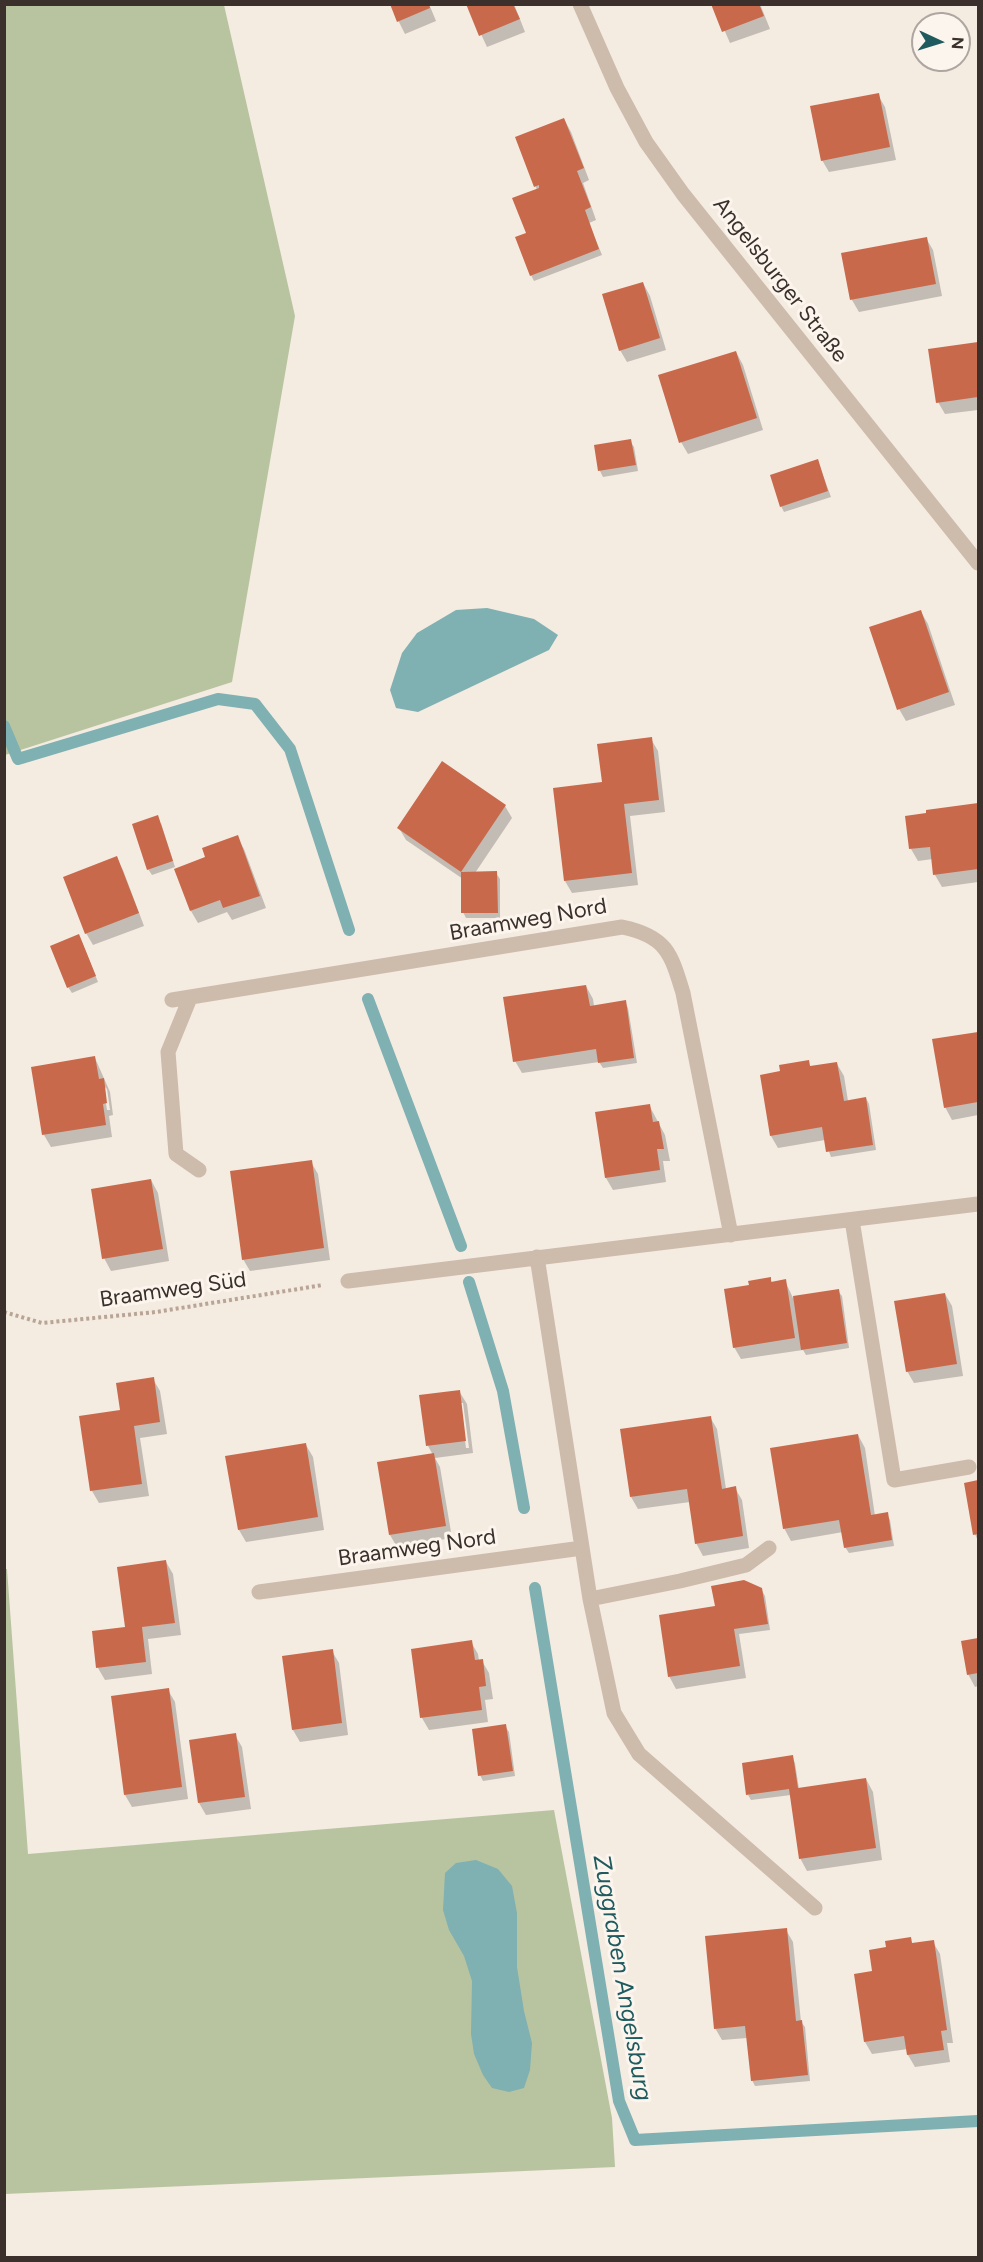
<!DOCTYPE html>
<html>
<head>
<meta charset="utf-8">
<style>
  body { margin:0 }
  #map { position:relative; width:983px; height:2262px; overflow:hidden; background:#f4ebe1; font-family:Figtree,sans-serif }
  canvas { display:block }
  .frame { position:absolute; inset:0; border:6px solid #3b302b; pointer-events:none }
  .north { position:absolute; left:911px; top:12px; width:60px; height:60px; box-sizing:border-box; background:#fbf5ee; border:2px solid #aea6a0; border-radius:50%; rotate:94deg; font-size:16px; font-weight:700; line-height:24px; text-align:center; color:#3b302b }
  .north::after { content:''; display:block; margin:auto; width:21px; height:27px; background:#1f5a5e; clip-path:polygon(50% 0,100% 100%,50% 72%,0 100%) }
</style>
</head>
<body>
<div id="map">
<canvas width="983" height="2262"></canvas>
<div class="frame"></div>
<div class="north">N</div>
</div>
<script>
const ctx = document.querySelector('canvas').getContext('2d');
ctx.lineJoin = 'round';
function fillPath(path, color) { ctx.fillStyle = color; ctx.fill(path, 'evenodd'); }
function strokePath(path, color, width, dash) { ctx.strokeStyle = color; ctx.lineWidth = width; ctx.lineCap = dash ? 'butt' : 'round'; ctx.setLineDash(dash || []); ctx.stroke(path); }
function drawText(font, color, halo, rows, align = 'center') {
  ctx.font = font + ' Figtree,sans-serif'; ctx.lineWidth = 6; ctx.setLineDash([]); ctx.textBaseline = 'middle'; ctx.strokeStyle = halo; ctx.fillStyle = color; for (const [text, x, y, turn = 0] of rows) {
    ctx.save(); ctx.translate(x, y); ctx.rotate((+turn || 0) * Math.PI / 180); ctx.textAlign = isNaN(turn) ? turn : align; if (halo) ctx.strokeText(text, 0, 0); ctx.fillText(text, 0, 0); ctx.restore();
  }
}
const green = new Path2D(`
  M5,4l219,1 71,311 -63,366 -227,73z
  M4,1569h3l21,285 526,-44 58,308 3,49 -610,27z`);
const water = new Path2D(`
  M487,608l47,11 24,16 -9,15 -131,62 -22,-4 -6,-18 12,-37 15,-20 39,-23z
  M476,1860l22,9 14,17 5,27v54l7,44 8,32 -2,27 -6,18 -15,4 -17,-4 -9,-13 -9,-21 -3,-20 1,-53 -8,-25 -15,-26 -6,-20 2,-37 11,-10z`);
const shadow = new Path2D(`
  M390,4h39l7,17 -31,13z
  M467,4h47l11,28 -38,15z
  M713,4h47l10,25 -40,14z
  M878,95l7,12 11,53 -67,12 -7,-12z
  M564,119l7,13 18,48 -6,3 13,37 -7,3 13,32 -68,26 -3,-6 -3,-42 9,-43 -20,-52z
  M926,238l7,12 9,46 -83,16 -7,-12 -9,-46z
  M643,283l7,13 16,54 -39,12 -7,-12z
  M978,343v67l-33,4 -7,-12 -8,-52z
  M736,352l7,13 20,65 -75,24 -7,-12z
  M630,441l4,6 4,24 -35,6 -3,-6 -4,-24z
  M820,467l11,30 -47,15 -3,-6z
  M921,612l7,12 27,81 -49,16 -7,-12z
  M651,739l7,12 7,61 -35,4 8,69 -66,8 -7,-12 -11,-91 50,-6z
  M978,805v77l-36,5 -7,-12 -2,-16 -15,2 -7,-12 16,-38z
  M505,806l7,12 -37,55h21l4,6v39h-34l-3,-6v-33l-57,-39 -7,-12z
  M161,823l14,44 -23,8 -4,-6z
  M237,837l7,12 22,59 -34,12 -5,-8 -29,11 -7,-12 16,-53z
  M116,857l7,13 21,56 -51,19 -7,-12z
  M82,942l16,40 -26,11 -4,-6z
  M586,986l7,13 1,7 31,-4 3,6 9,55 -34,5 -4,-6 -77,11 -7,-12z
  M978,1033v82l-26,5 -7,-13 -11,-67z
  M95,1058l15,34 3,23 -4,1 3,21 -61,10 -7,-12zM103,1085l4,4 3,21h-3z
  M808,1062l3,6 26,-4 7,12 4,25 18,-3 3,6 7,46 -45,7 -6,-17 -47,8 -7,-12z
  M649,1105l16,30 5,26h-7l3,21 -53,8 -7,-12z
  M311,1162l7,12 12,86 -80,11 -7,-12z
  M151,1180l7,13 11,68 -58,10 -7,-13z
  M770,1279l3,4 12,-2 8,17 45,-7 4,5 7,52 -43,7 -3,-5 -62,9 -7,-12 16,-60z
  M945,1294l7,12 11,70 -49,7 -7,-12z
  M153,1379l7,12 7,43 -27,4 9,58 -50,7 -7,-12 -11,-74 41,-6z
  M459,1391l8,13 6,49 -38,5 5,9 12,71 -55,9 -7,-12 43,-80 -5,-9zM460,1403h3l6,45h-3z
  M710,1417l7,12 9,60 9,-1 7,12 7,48 -46,8 -7,-13 -6,-41 -52,7 -7,-12z
  M858,1435l7,13 10,68 12,-2 3,6 4,26 -45,7 -4,-6 -2,-15 -52,9 -7,-13z
  M306,1445l7,12 11,73 -78,12 -7,-12 -12,-73z
  M978,1482v59l-3,-7 -9,-50z
  M166,1562l7,12 8,61 -33,4 4,35 -47,6 -7,-12 28,-40z
  M761,1589l4,7 5,34 -31,4 7,44 -70,11 -7,-13 47,-69z
  M978,1640v46l-3,1 -7,-13 -5,-32z
  M471,1642l7,12 1,7h3l7,12 4,26 -8,1 3,22 -59,8 -7,-12 -9,-68z
  M332,1651l7,12 9,72 -48,7 -7,-12z
  M168,1690l7,12 13,97 -56,8 -7,-12z
  M505,1726l4,6 6,44 -32,5 -3,-6z
  M235,1735l7,12 9,62 -45,6 -7,-12 -8,-62z
  M792,1757l3,6 4,26 67,-10 7,13 9,68 -75,11 -7,-13 -9,-63 -40,5 -3,-5z
  M786,1930l7,12 8,80 4,5 5,54 -55,5 -3,-6 -5,-42 -25,2 -7,-12z
  M910,1939l3,6 20,-3 7,12 13,89h-6l3,19 -35,5 -7,-12v-6l-36,5 -7,-12 8,-70 15,-24z`);
const stream = new Path2D(`
  M4,726l14,33 200,-60 37,5 35,45 59,181
  M368,999l93,247
  M469,1282l34,109 21,117
  M535,1588l84,513 16,39 343,-19`);
const building = new Path2D(`
  M390,4h39l1,4 -33,14z
  M466,4h47l7,15 -41,17z
  M711,4h48l5,12 -42,16z
  M879,93l11,54 -69,14 -11,-55z
  M564,118l20,50 -7,3 14,36 -6,3 14,39 -69,27 -15,-39 11,-4 -14,-35 27,-10v-3l-5,2 -19,-50z
  M927,237l9,47 -86,16 -9,-47z
  M643,282l17,56 -41,13 -17,-57z
  M978,342v55l-42,6 -8,-54z
  M736,351l21,67 -78,25 -21,-68z
  M631,439l5,26 -38,6 -4,-26z
  M818,459l10,32 -48,16 -10,-32z
  M921,610l28,82 -52,18 -28,-83z
  M652,737l7,63 -35,4 8,69 -68,8 -11,-93 49,-6 -5,-38z
  M442,761l64,44 -45,67 -64,-44z
  M978,803v66l-45,6 -3,-28 -21,2 -4,-33 21,-3v-3z
  M158,815l15,46 -26,9 -15,-46z
  M238,835l22,61 -37,12 -3,-8 -30,11 -16,-42 31,-12 -3,-9z
  M117,856l22,57 -54,21 -22,-57z
  M497,871l1,42h-37v-41z
  M79,934l17,42 -29,12 -17,-42z
  M586,985l4,21 36,-6 8,58 -36,5 -2,-14 -83,13 -10,-65z
  M978,1032v70l-34,6 -12,-69z
  M95,1056l4,23 5,-1 3,25 -4,1 3,21 -64,10 -11,-68z
  M809,1060l1,6 27,-4 7,39 22,-4 7,48 -47,7 -4,-25 -52,9 -10,-61 20,-4 -1,-6z
  M650,1104l3,18 6,-1 5,28h-7l3,21 -55,8 -10,-66z
  M312,1160l12,88 -82,12 -12,-89z
  M151,1179l12,70 -61,10 -11,-70z
  M771,1277v5l15,-3 9,59 -62,10 -9,-59 25,-4 -1,-4z
  M839,1289l8,54 -46,7 -8,-54z
  M945,1293l12,71 -51,8 -12,-71z
  M154,1377l6,45 -26,4 8,58 -52,7 -11,-75 41,-6 -4,-27z
  M460,1390l6,51 -40,5 -7,-51z
  M711,1416l11,73 14,-3 7,50 -48,8 -8,-55 -57,8 -10,-68z
  M858,1434l13,81 17,-3 4,28 -48,8 -5,-28 -56,9 -13,-81z
  M306,1443l12,74 -80,13 -13,-74z
  M434,1453l12,73 -57,9 -12,-73z
  M978,1480v54l-5,1 -9,-52z
  M166,1560l9,63 -33,4 4,35 -50,6 -4,-37 33,-4 -8,-60z
  M744,1580l18,8 6,36 -34,5 6,37 -72,11 -9,-62 56,-9 -4,-20z
  M978,1638v35l-11,2 -6,-34z
  M472,1640l3,20 8,-1 3,27 -7,1 3,23 -62,8 -9,-69z
  M333,1649l9,74 -50,7 -10,-74z
  M169,1688l13,99 -58,8 -13,-99z
  M506,1724l7,47 -35,5 -6,-47z
  M236,1733l9,64 -47,6 -9,-63z
  M793,1755l5,33 68,-10 10,70 -77,11 -10,-70 -43,6 -4,-32z
  M787,1928l9,93 6,-1 6,55 -57,6 -6,-55 -31,3 -9,-93z
  M911,1937l1,6 22,-3 13,90 -6,1 3,19 -37,5 -3,-19 -40,6 -10,-68 18,-3 -3,-21 17,-3 -1,-6z`);
const path = new Path2D(`
  M4,1312l38,11 114,-11 167,-27`);
const minor = new Path2D(`
  M580,4l37,84 29,54 37,52 295,369
  M190,998l-22,54 8,102 23,16
  M172,1000l450,-73c44,9 49,26 61,66l48,242
  M852,1220l42,260 75,-13
  M537,1257l53,342 24,114 25,41 176,154
  M348,1281l630,-77
  M259,1592l323,-44
  M590,1599l90,-18 66,-16 23,-17`);
const streetNames = [
  ["Angelsburger Straße",780,280,52],
  ["Braamweg Nord",528,920,-10],
  ["Braamweg Süd",173,1290,-8],
  ["Braamweg Nord",417,1548,-8]
];
const waterNames = [
  ["Zuggraben Angelsburg",622,1978,80]
];
fillPath(green, '#b8c4a0');
fillPath(water, '#7fb0b2');
fillPath(shadow, '#0003');
strokePath(stream, '#7fb0b2', 12);
fillPath(building, '#c8694b');
strokePath(path, '#b9a596', 4, [3, 3]);
strokePath(minor, '#cdbbac', 15);
drawText('22px', '#3b302b', '#fbf5ee', streetNames);
drawText('italic 24px', '#1f5a5e', '#fbf5ee', waterNames);
</script>
</body>
</html>
